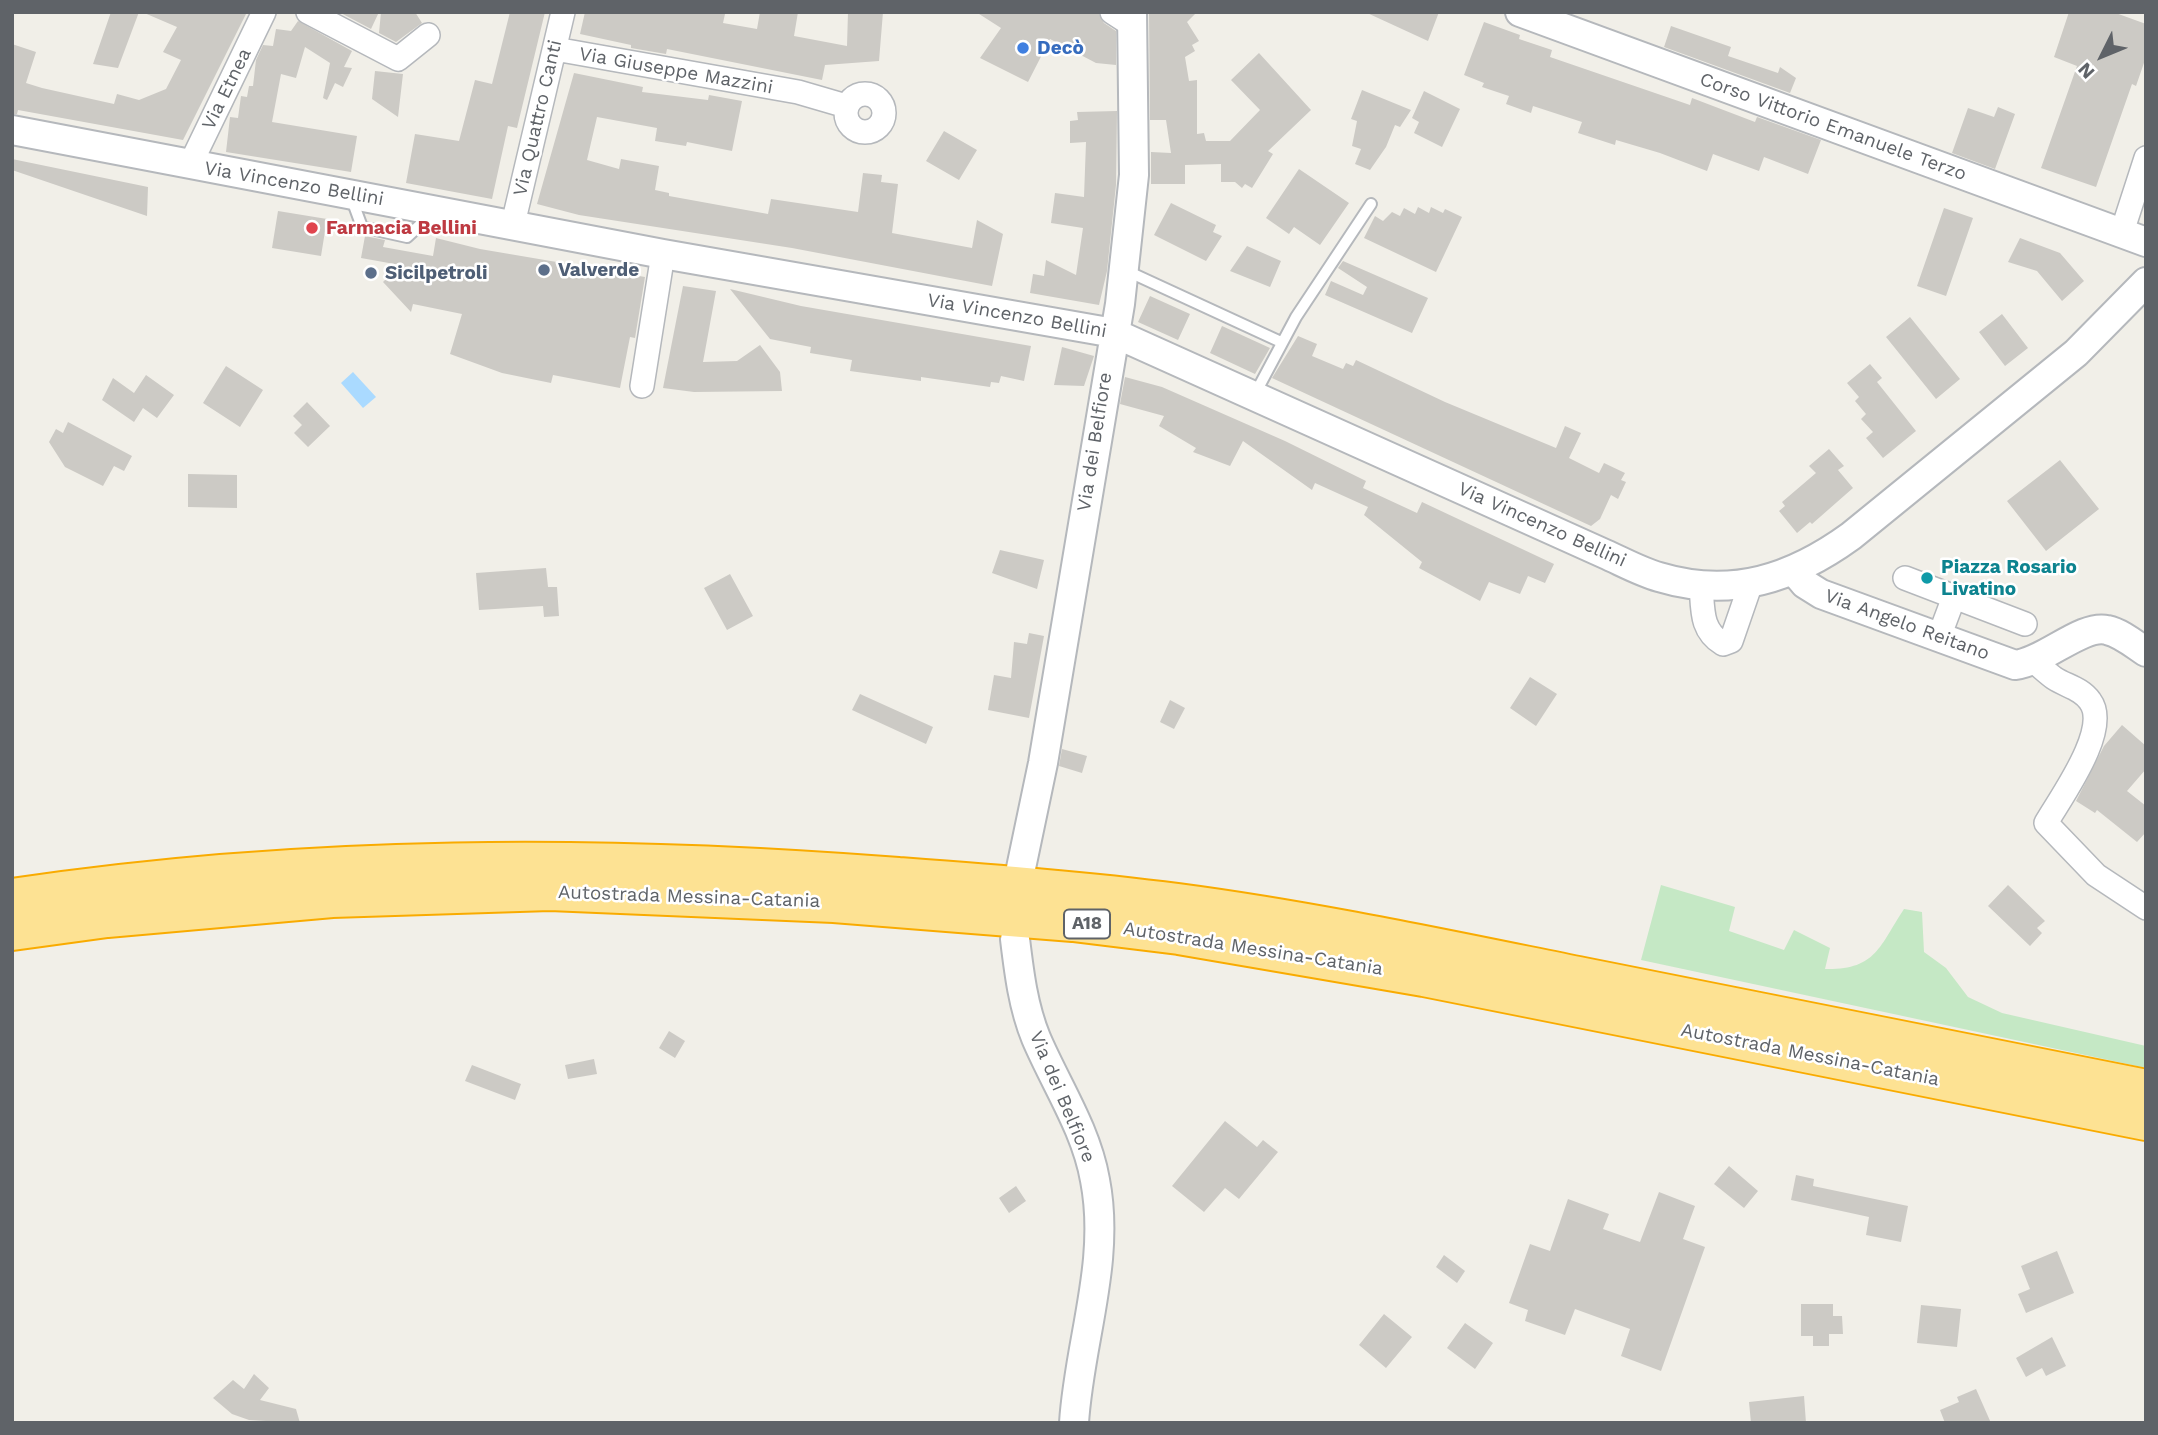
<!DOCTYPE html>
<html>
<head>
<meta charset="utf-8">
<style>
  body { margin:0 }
  #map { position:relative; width:2158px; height:1435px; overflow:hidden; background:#f1efe8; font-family:"Work Sans",sans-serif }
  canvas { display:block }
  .frame { position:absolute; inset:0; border:14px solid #5f6368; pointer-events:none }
  .north { position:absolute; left:2067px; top:21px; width:70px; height:70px; -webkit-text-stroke:5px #fff; paint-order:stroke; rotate:227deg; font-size:19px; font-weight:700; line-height:28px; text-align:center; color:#5f6368 }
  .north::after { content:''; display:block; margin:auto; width:24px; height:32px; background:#5f6368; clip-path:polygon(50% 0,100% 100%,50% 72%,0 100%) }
</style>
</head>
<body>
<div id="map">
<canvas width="2158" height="1435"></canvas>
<div class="frame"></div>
<div class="north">N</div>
</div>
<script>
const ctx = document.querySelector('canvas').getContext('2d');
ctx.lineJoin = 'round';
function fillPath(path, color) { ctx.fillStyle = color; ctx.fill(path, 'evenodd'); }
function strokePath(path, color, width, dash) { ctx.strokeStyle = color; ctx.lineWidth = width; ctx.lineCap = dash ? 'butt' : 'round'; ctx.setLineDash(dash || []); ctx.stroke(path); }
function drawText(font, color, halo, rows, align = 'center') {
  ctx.font = font + ' "Work Sans",sans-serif'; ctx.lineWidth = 5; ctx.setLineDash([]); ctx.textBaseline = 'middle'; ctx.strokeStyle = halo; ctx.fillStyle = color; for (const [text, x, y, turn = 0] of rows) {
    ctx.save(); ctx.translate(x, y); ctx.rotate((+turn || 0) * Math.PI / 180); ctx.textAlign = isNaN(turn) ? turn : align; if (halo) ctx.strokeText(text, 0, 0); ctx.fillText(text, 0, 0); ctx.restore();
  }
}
const green = new Path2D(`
  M1661,885l74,22 -6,24 55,19 10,-20 36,18 -5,21c51,1 54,-22 79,-60l18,3 2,40 22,16 22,29 34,16 144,33v22l-505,-108z`);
const water = new Path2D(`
  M353,372l23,25 -13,11 -22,-25z`);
const building = new Path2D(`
  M111,12h28l-21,56 -25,-4z
  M142,12h105l-64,128 -165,-30 -1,4h-5v-70l24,8 -10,31 16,5 72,16 3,-10 22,6 27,-11 15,-29 -18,-8 14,-25z
  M339,12h40l-8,17z
  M381,12h34l7,11 -26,19 -17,-9z
  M510,12h35l-28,116 -9,-2 -16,73 -86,-16 9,-49 44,7 16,-61 17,4z
  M585,12h129l11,2 -2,9 34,6 3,-17h38l-4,24 53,10 1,-34h35l-4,49 -54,4 -3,15 -155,-31 -1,5 -35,-6v-3l-51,-11z
  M976,12h122l6,11 12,8v34l-20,-2 -46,-24 -22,43 -48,-24 21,-30z
  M1149,12h48l-10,10 12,19 -7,4 3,6 -10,6 4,24 8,-1v54l7,-1 2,8h24l30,-31 -29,-30 28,-27 52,57 -43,41 5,3 -21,34 -7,-4 -3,4 -7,-6h-14v-18l-36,1v19h-34v-32l20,1 -5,-33h-16z
  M1365,12h74l-11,29z
  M2069,12h44l33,12v33l-10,29 -4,-2 -36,103 -55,-19 36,-102 -23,-9z
  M298,21l54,30 -8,16 8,1 -9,19 -8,-4 -8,17 -4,-2 7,-35 -25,-16 -9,31 -15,-4 -9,48 85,14 -6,36 -125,-20 4,-35 8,1 3,-22 6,1 2,-11h4l3,-26 7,-15 10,1 3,-17 15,2z
  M1484,22l36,13 -1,4 33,11 -2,7 140,48 2,-7 63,24 2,-5 64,23 -13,34 -44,-17 -5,14 -46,-17 -6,17 -47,-18 -44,-13 -1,5 -37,-12 4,-11 -49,-16 -2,7 -25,-9 3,-8 -27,-9 2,-4 -20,-8z
  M1671,26l60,21 -3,9 50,17 2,-6 16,11 -6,15 -126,-46z
  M375,71l28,3 -5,43 -26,-18z
  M574,73l69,14 -1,5 66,8 1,-5 33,6 -10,50 -45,-9 -1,4 -31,-5 2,-13 -60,-11 -10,43 32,9 2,-10 38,7 -4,24 14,3v3l99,18 3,-15 87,13 5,-39 19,2 -1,7 17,2 -6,49 80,15 5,-28 26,14 -11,52 -200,-38 -213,-33 -42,-11z
  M1362,90l49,20 -11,17 -5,-2 -9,22 -16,23 -15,-6 6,-15 -9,-3 5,-25 -6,-2z
  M1424,91l36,18 -18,38 -28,-14 5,-11 -7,-4z
  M1998,107l17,7 -20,55 -43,-16 16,-45 26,9z
  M1117,111l-1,74 -9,86 -8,34 -69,-12 3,-19 11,2 2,-16 30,15 7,-47 -32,-5 4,-30 29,4 2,-55 -16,1v-22l8,-1 -1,-8z
  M944,131l33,19 -18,30 -33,-19z
  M12,159l136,28 -1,29 -135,-46z
  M1299,169l50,34 -29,42 -26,-18 -5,7 -23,-16z
  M1171,203l45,22 -3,7 9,4 -16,25 -52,-26z
  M1418,207l11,6 2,-6 12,6 2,-4 17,8 -26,55 -72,-34 11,-22 8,5 9,-9 8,4 4,-8 11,6z
  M1944,208l29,10 -27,78 -29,-10z
  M278,211l49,8 -6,37 -49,-8z
  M365,236l20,4 -2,7 50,9 3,-18 44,11 165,28 -10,61 -5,-1 -10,51 -67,-13 -2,8 -49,-10 -52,-19 12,-40 -49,-10 -2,8 -28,-30 17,-17 -39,-7z
  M2020,238l40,15 24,28 -22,20 -25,-30 -29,-9z
  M1247,246l34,15 -11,26 -40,-16z
  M1343,261l85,37 -16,35 -87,-38 6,-14 32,14 4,-8 -29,-19z
  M683,286l33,5 -13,71 34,-1 23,-16 20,27 2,19 -88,1 -31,-4z
  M730,289l71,17 230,40 -7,35 -23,-5 -2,7 -8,-1 -1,5 -69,-10v4l-71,-10 2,-11 -42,-7 1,-6 -41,-8z
  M1150,296l40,18 -12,26 -40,-18z
  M2002,314l26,34 -23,18 -26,-34z
  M1910,317l50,62 -24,20 -50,-62z
  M1222,326l48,22 -15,26 -45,-21z
  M1298,336l19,8 -5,12 31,13 3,-6 7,3 3,-6 89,42 111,46 9,-22 16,7 -12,25 30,15 5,-10 21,10 -4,7 5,2 -8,17 -7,-4 -11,24 -9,7 -319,-148z
  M1062,347l32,9 -10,30 -30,-1z
  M1870,364l12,14 -5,4 39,49 -33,27 -17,-20 7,-6 -12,-13 5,-5 -11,-13 4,-4 -12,-14z
  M226,366l37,24 -23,37 -37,-24z
  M146,375l28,20 -17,23 -14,-10 -9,14 -32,-22 11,-22 21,15z
  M1125,377l37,10 123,54 81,40 -3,7 54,25 5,-11 132,62 -9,19 -17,-7 -8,18 -31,-12 -9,19 -61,-33 3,-6 -58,-47 4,-8 -53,-24 -3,7 -69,-49 -13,25 -37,-14 3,-4 -37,-22 5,-10 -44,-12z
  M307,402l23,24 -22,21 -14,-14 8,-8 -9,-9z
  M68,422l64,34 -8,15 -10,-5 -11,20 -38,-19 -16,-25 7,-13 7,4z
  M1829,449l15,17 -6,4 15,18 -41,36 -2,-2 -13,11 -18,-22 6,-5 -3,-4 34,-29 -7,-7z
  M2060,460l39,49 -53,42 -39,-50z
  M188,474l49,1v33l-49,-1z
  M1000,550l44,10 -7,29 -45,-16z
  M546,568l2,19h9l2,29 -15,1 -1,-11 -64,4 -3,-37z
  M730,574l23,42 -26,14 -23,-42z
  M1029,633l15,3 -15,82 -41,-8 6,-35 17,3 3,-36 13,2z
  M1530,677l27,17 -21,32 -26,-18z
  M860,694l73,33 -7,17 -74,-34z
  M1170,700l15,8 -11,21 -14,-7z
  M2122,725l24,21v23l-19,22 19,15v26l-9,10 -40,-32 -2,3 -19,-12 28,-55z
  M1062,749l25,7 -5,17 -23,-7z
  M2008,885l37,36 -8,7 5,5 -12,13 -42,-40z
  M669,1031l16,10 -10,17 -16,-10z
  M594,1059l3,15 -29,5 -3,-14z
  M472,1065l49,19 -6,16 -50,-19z
  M1225,1121l32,26 6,-7 15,12 -39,47 -14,-11 -21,24 -32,-26z
  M1729,1166l29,25 -14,17 -30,-24z
  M1796,1175l18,4 -1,7 95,20 -7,36 -35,-7 3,-18 -78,-17z
  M1016,1186l10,15 -17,12 -10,-15z
  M1659,1192l36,14 -12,33 22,8 -44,124 -40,-15 9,-27 -55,-20 -10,26 -40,-14 3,-11 -19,-7 21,-59 20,7 18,-52 41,15 -6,15 37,13z
  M2057,1251l17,42 -48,20 -8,-19 12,-5 -9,-23z
  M1444,1255l21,16 -8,12 -21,-16z
  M1801,1304h32v12h9l1,18h-14v12h-16v-10h-12z
  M1921,1305l40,4 -4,38 -40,-4z
  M1384,1314l28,23 -26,31 -27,-23z
  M1465,1323l28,20 -18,26 -28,-21z
  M2052,1337l14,29 -20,10 -4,-8 -16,9 -10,-19z
  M254,1374l15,14 -9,12 36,9 4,14 -51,-3 -17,-6 -19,-16 20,-18 11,9z
  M1976,1389l15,34h-46l-5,-13 19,-8 -2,-5z
  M1804,1396l2,27h-55l-2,-21z`);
const service = new Path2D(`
  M351,197l11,30 45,10 26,-24
  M1127,271l154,71
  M1255,394l41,-77 75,-113`);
const minor = new Path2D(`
  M308,12l90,47 30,-24
  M1112,12l20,13
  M555,49l243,43 48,14
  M846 113a19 19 0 1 1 38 0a19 19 0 1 1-38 0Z
  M190,165l74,-153
  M513,224l50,-212
  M2122,232l24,-74
  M642,386l21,-132
  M1905,578l120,46
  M1701,584c2,25 -1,46 22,60l8,-3 20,-58
  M1939,637l15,-40
  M2033,661c7,5 14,12 21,17 12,8 27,10 36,23 21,28 -29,96 -44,122l50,52 50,33`);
const tertiary = new Path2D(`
  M1520,12l626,230
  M12,130l651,124 451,79 491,221c18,8 36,18 54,23 73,22 134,1 192,-41l225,-183 70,-71
  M1794,571l11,13 16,10 194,71c29,-3 67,-41 92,-35 14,3 27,14 39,22
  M1021,868l22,-105 77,-459 14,-129 -2,-163
  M1015,939c4,33 8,67 21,99 20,47 50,91 59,142 16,82 -16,162 -21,243`);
const motorway = new Path2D(`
  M12,898c294,-44 590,-44 886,-21 93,7 187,14 280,26 136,18 271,47 405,74 187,38 375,75 563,112
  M12,931l95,-13 225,-20 218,-7 284,12 239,19 106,13 245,42 722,144`);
const markers = [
  [1023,48,7,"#3f7fe0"],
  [312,228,7,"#e0444e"],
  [544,270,7,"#5c6f8a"],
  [371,273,7,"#5c6f8a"],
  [1927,578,7,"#0f9aa8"]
];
const shields = [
  [1087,924,46]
];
const shieldNames = [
  ["A18",1087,924]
];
const shopNames = [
  ["Decò",1037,48]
];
const streetNames = [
  ["Via Giuseppe Mazzini",676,71,10],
  ["Via Etnea",227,89,-64],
  ["Via Quattro Canti",538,118,-77],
  ["Corso Vittorio Emanuele Terzo",1833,127,20],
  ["Via Vincenzo Bellini",294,184,10],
  ["Via Vincenzo Bellini",1017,316,10],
  ["Via dei Belfiore",1095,442,-81],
  ["Via Vincenzo Bellini",1542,525,24],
  ["Via Angelo Reitano",1907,625,20],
  ["Autostrada Messina-Catania",689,897,2],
  ["Autostrada Messina-Catania",1253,949,9],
  ["Autostrada Messina-Catania",1810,1055,11],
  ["Via dei Belfiore",1062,1097,67]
];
const healthNames = [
  ["Farmacia Bellini",326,228]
];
const serviceNames = [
  ["Valverde",558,270],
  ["Sicilpetroli",385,273]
];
const cultureNames = [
  ["Piazza Rosario",1941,567],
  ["Livatino",1941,589]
];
fillPath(green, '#c5e8c5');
fillPath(water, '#aadaff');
fillPath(building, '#cccac5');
strokePath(service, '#b5b8bc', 14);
strokePath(minor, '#b5b8bc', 26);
strokePath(tertiary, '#b5b8bc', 32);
strokePath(motorway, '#f9ab00', 42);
strokePath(service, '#fff', 10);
strokePath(minor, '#fff', 23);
strokePath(tertiary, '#fff', 28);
strokePath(motorway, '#fde293', 38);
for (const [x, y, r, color] of markers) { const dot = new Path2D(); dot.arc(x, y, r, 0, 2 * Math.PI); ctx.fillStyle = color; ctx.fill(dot); strokePath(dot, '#fff', 2.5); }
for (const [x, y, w] of shields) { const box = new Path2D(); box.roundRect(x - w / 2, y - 14.5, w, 29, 5); ctx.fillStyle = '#fff'; ctx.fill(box); strokePath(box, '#5f6368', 2); }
drawText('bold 18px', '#5f6368', null, shieldNames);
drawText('bold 19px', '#366cbe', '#fff', shopNames, 'left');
drawText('19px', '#5f6368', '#fff', streetNames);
drawText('bold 19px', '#be3a42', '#fff', healthNames, 'left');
drawText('bold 19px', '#4e5e75', '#fff', serviceNames, 'left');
drawText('bold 19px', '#0d838f', '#fff', cultureNames, 'left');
</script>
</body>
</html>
